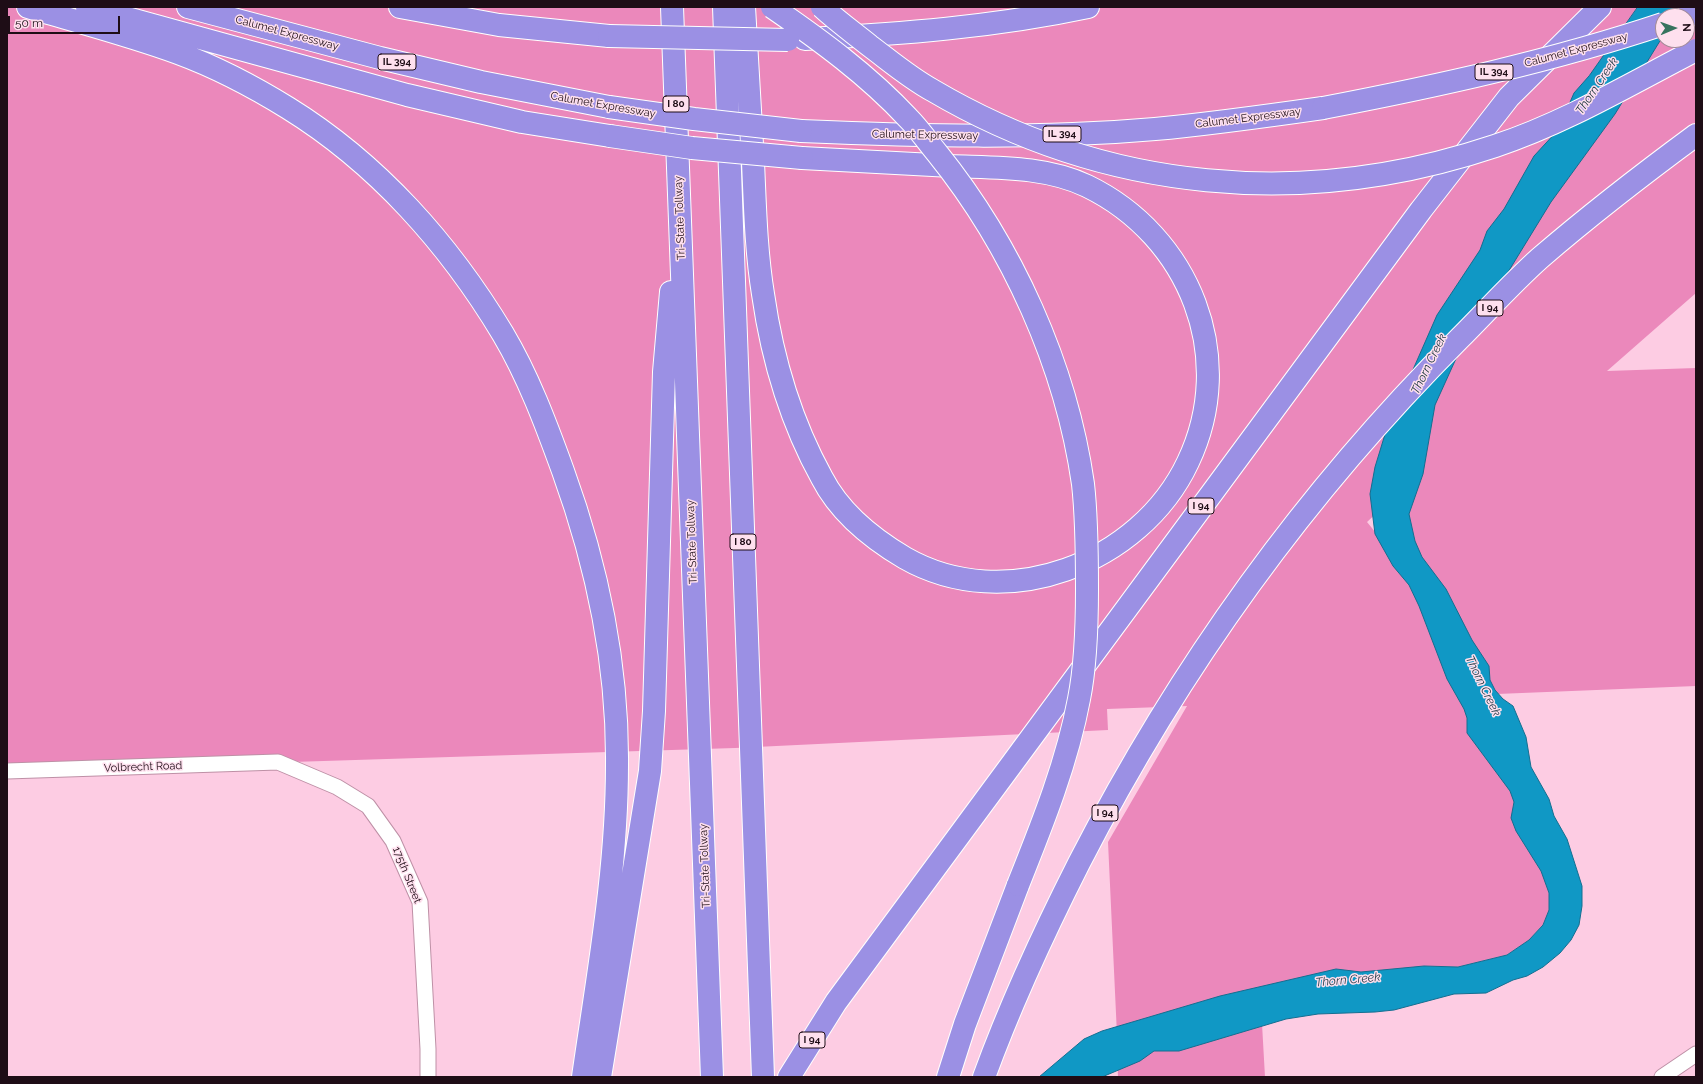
<!DOCTYPE html>
<html>
<head>
<meta charset="utf-8">
<style>
  body { margin:0 }
  #map { position:relative; width:1703px; height:1084px; overflow:hidden; background:#fdcce3; font-family:Raleway,sans-serif }
  canvas { display:block }
  .frame { position:absolute; inset:0; border:8px solid #1e0d16; pointer-events:none }
  .north { position:absolute; left:1655px; top:8px; width:40px; height:40px; box-sizing:border-box; background:#fee0ee; border:1px solid #a48c98; border-radius:50%; rotate:88deg; font-size:11px; font-weight:700; line-height:16px; text-align:center; color:#1e0d16 }
  .north::after { content:''; display:block; margin:auto; width:14px; height:18px; background:#36735e; clip-path:polygon(50% 0,100% 100%,50% 72%,0 100%) }
  .scale { position:absolute; left:8px; top:16px; width:112px; height:18px; box-sizing:border-box; border:2px solid #1e0d16; border-top:0; padding-left:5px; font-size:12px; line-height:14px; white-space:nowrap; color:#1e0d16; -webkit-text-stroke:3px #fee0ee; paint-order:stroke }
</style>
</head>
<body>
<div id="map">
<canvas width="1703" height="1084"></canvas>
<div class="frame"></div>
<div class="north">N</div>
<div class="scale">50 m</div>
</div>
<script>
const ctx = document.querySelector('canvas').getContext('2d');
ctx.lineJoin = 'round';
function fillPath(path, color) { ctx.fillStyle = color; ctx.fill(path, 'evenodd'); }
function strokePath(path, color, width, dash) { ctx.strokeStyle = color; ctx.lineWidth = width; ctx.lineCap = dash ? 'butt' : 'round'; ctx.setLineDash(dash || []); ctx.stroke(path); }
function drawText(font, color, halo, rows, align = 'center') {
  ctx.font = font + ' Raleway,sans-serif'; ctx.lineWidth = 3; ctx.setLineDash([]); ctx.textBaseline = 'middle'; ctx.strokeStyle = halo; ctx.fillStyle = color; for (const [text, x, y, turn = 0] of rows) {
    ctx.save(); ctx.translate(x, y); ctx.rotate((+turn || 0) * Math.PI / 180); ctx.textAlign = isNaN(turn) ? turn : align; if (halo) ctx.strokeText(text, 0, 0); ctx.fillText(text, 0, 0); ctx.restore();
  }
}
const green = new Path2D(`
  M7,7h1689v286l-89,78 89,-3v318l-224,9 -70,-180 12,-37 -47,44 53,65 115,253 17,65 -9,20 -14,15 -22,15 -49,12 -34,-1 -307,69 -9,-193 79,-136 -80,3 1,21 -373,18 -728,23zM1663,16h24v24h-24z
  M1261,1006l4,71h-147l-1,-25z`);
const water = new Path2D(`
  M1638,7h44l-6,9h-13v20l-48,78 -64,88 -92,150 -24,53 -12,69 -14,40 6,27 7,16 24,32 26,51 17,26 1,14 5,10 8,9 10,7 13,31 5,30 18,32 5,17 13,23 15,47v20l-3,19 -8,15 -11,13 -17,14 -16,9 -14,4 -27,13 -32,1 -60,16 -19,2 -57,2 -32,5 -107,32h-25l-14,10 -38,16h-63l45,-38 18,-8 118,-35 116,-27 25,3 63,-6 34,1 49,-12 22,-15 14,-15 6,-15v-17l-8,-22 -25,-40 -5,-13 3,-16 -4,-11 -43,-58v-15l-3,-9 -17,-30 -28,-73 -10,-21 -16,-19 -18,-32 -5,-40 5,-27 11,-36 51,-116 43,-65 7,-19 17,-22 30,-53 24,-26 16,-37 15,-17z`);
const minor = new Path2D(`
  M7,771l271,-9 59,25 31,19 25,35 27,61 8,147v28
  M1662,1077l34,-23`);
const highway = new Path2D(`
  M28,7c50,15 101,28 150,46 38,14 76,34 110,55 89,55 161,136 215,226 25,42 43,90 60,137 34,94 55,193 54,294 0,105 -19,208 -34,312
  M87,7l320,88 115,27 88,14
  M188,7l192,51 101,24 128,25
  M400,7l99,18 110,11
  M672,7l40,1070
  M724,7l39,1070
  M744,7c3,52 6,103 9,155 2,44 3,89 10,132 9,63 28,128 59,184 18,35 49,60 83,80 100,57 235,6 283,-96 50,-105 2,-226 -101,-276 -42,-20 -91,-18 -137,-20 -49,-3 -98,-5 -148,-8
  M1687,16l9,-3
  M805,39c95,-5 189,-12 283,-32
  M801,131c118,5 236,8 354,-2 56,-5 112,-13 168,-21
  M600,1077l50,-306 4,-60 10,-339 7,-80
  M789,1077l47,-75 585,-792 88,-113 91,-90
  M948,1077l17,-53 53,-139
  M984,1077c27,-74 60,-145 95,-214 100,-195 226,-370 380,-524 27,-27 53,-56 81,-81 50,-43 103,-84 156,-123`);
const highwayBridge = new Path2D(`
  M772,7c48,33 96,68 136,111 11,11 19,23 29,35 75,93 129,212 146,331 4,35 4,71 4,105 0,37 -1,75 -8,110 -12,64 -37,126 -61,186
  M822,7c15,14 32,26 48,39 20,15 40,32 62,44 173,102 372,120 563,56 70,-23 135,-62 201,-96
  M609,36l179,4
  M609,107l85,12 107,12
  M1323,108c115,-22 229,-47 340,-84
  M610,136l82,12 110,10`);
const shields = [
  [397,62,38],
  [1494,72,38],
  [676,104,26],
  [1062,134,38],
  [1490,308,26],
  [1201,506,26],
  [743,542,26],
  [1105,813,26],
  [812,1040,26]
];
const shieldNames = [
  ["IL 394",397,62],
  ["IL 394",1494,72],
  ["I 80",676,104],
  ["IL 394",1062,134],
  ["I 94",1490,308],
  ["I 94",1201,506],
  ["I 80",743,542],
  ["I 94",1105,813],
  ["I 94",812,1040]
];
const streetNames = [
  ["Calumet Expressway",287,33,15],
  ["Calumet Expressway",1576,50,-15],
  ["Calumet Expressway",603,105,10],
  ["Calumet Expressway",1248,118,-7],
  ["Calumet Expressway",925,135,1],
  ["Tri-State Tollway",680,218,-92],
  ["Tri-State Tollway",692,542,-92],
  ["Volbrecht Road",143,767,-2],
  ["Tri-State Tollway",705,866,-92],
  ["175th Street",407,875,68]
];
const waterNames = [
  ["Thorn Creek",1597,86,-56],
  ["Thorn Creek",1429,364,-64],
  ["Thorn Creek",1483,686,64],
  ["Thorn Creek",1348,980,-5]
];
fillPath(green, '#eb88bb');
fillPath(water, '#1098c5');
strokePath(water, '#146e90', 1);
strokePath(minor, '#be90a6', 17);
strokePath(highway, '#fff', 24);
strokePath(minor, '#fff', 15);
strokePath(highway, '#9b90e4', 22);
strokePath(highwayBridge, '#fff', 24, []);
strokePath(highwayBridge, '#9b90e4', 22);
for (const [x, y, w] of shields) { const box = new Path2D(); box.roundRect(x - w / 2, y - 8, w, 16, 3); ctx.fillStyle = '#fee0ee'; ctx.fill(box); strokePath(box, '#1e0d16', 1); }
drawText('bold 10px', '#1e0d16', null, shieldNames);
drawText('11px', '#1e0d16', '#fee0ee', streetNames);
drawText('italic 12px', '#223b46', '#fee0ee', waterNames);
</script>
</body>
</html>
